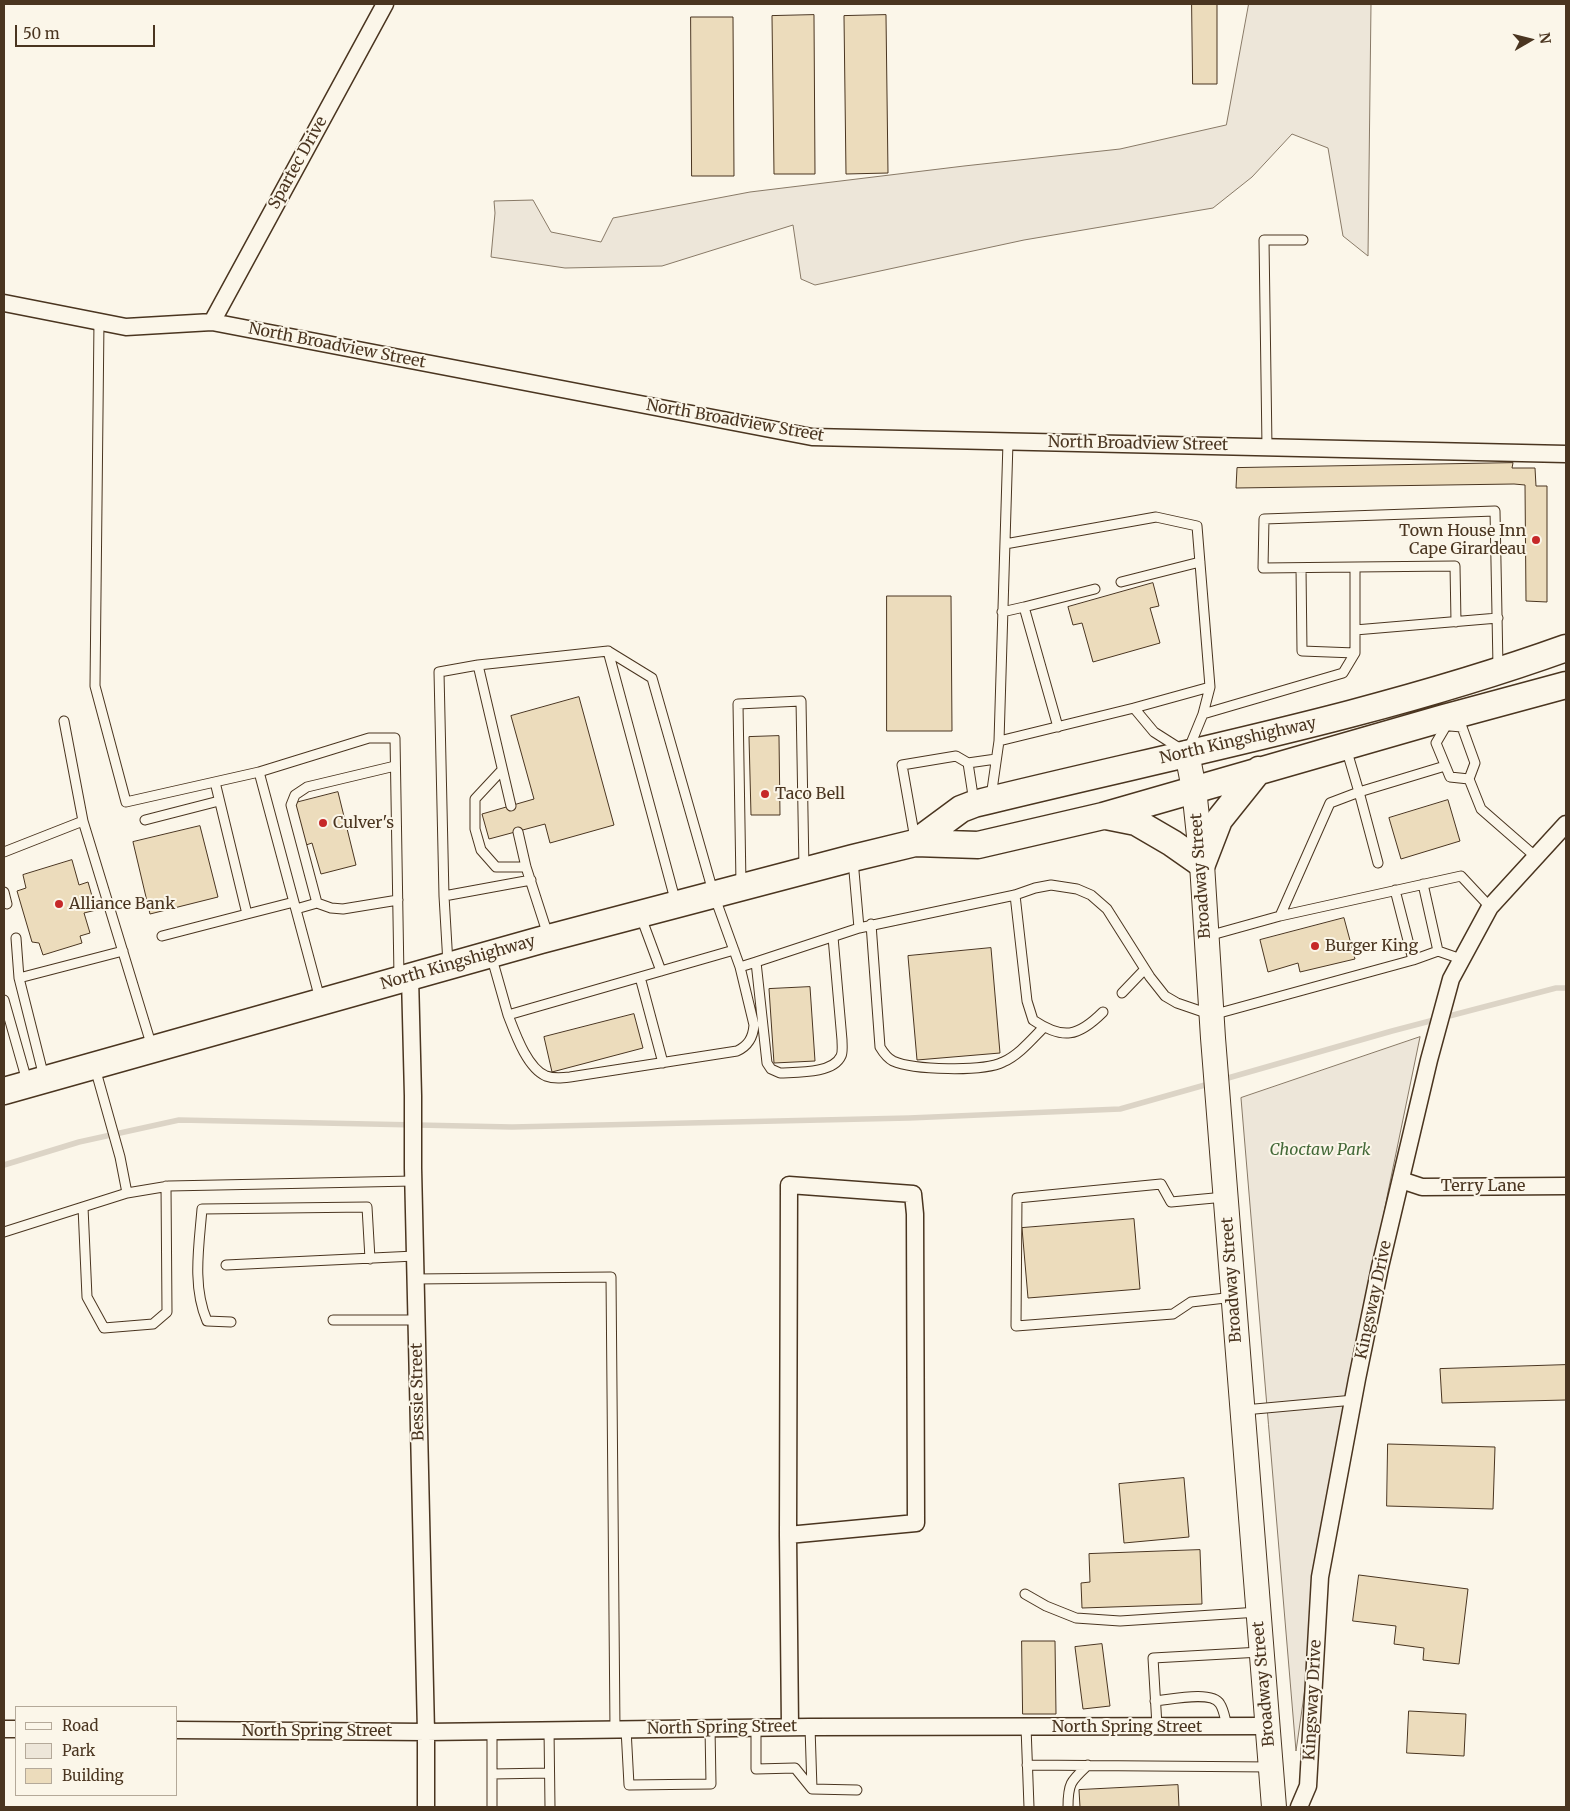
<!DOCTYPE html>
<html>
<head>
<meta charset="utf-8">
<style>
  body { margin:0 }
  #map { position:relative; width:1570px; height:1811px; overflow:hidden; background:#fbf6e9; font-family:Merriweather,serif }
  canvas { display:block }
  .frame { position:absolute; inset:0; border:5px solid #4a3520; pointer-events:none }
  .legend { position:absolute; left:15px; top:1706px; width:162px; height:90px; box-sizing:border-box; background:#fbf6e9; border:1px solid #b4a999; margin:0; padding:6px 9px; list-style:none; font-size:15px; color:#4a3520 }
  .legend li { display:flex; align-items:center; gap:10px; height:25px }
  .legend b { width:25px; border:1px solid #b4a999 }
  .north { position:absolute; left:1505px; top:15px; width:50px; height:50px; -webkit-text-stroke:4px #fbf6e9; paint-order:stroke; rotate:82deg; font-size:14px; font-weight:700; line-height:20px; text-align:center; color:#4a3520 }
  .north::after { content:''; display:block; margin:auto; width:18px; height:22px; background:#4a3520; clip-path:polygon(50% 0,100% 100%,50% 72%,0 100%) }
  .scale { position:absolute; left:15px; top:25px; width:140px; height:22px; box-sizing:border-box; border:2px solid #4a3520; border-top:0; padding-left:6px; font-size:15px; line-height:18px; white-space:nowrap; color:#4a3520; -webkit-text-stroke:4px #fbf6e9; paint-order:stroke }
</style>
</head>
<body>
<div id="map">
<canvas width="1570" height="1811"></canvas>
<div class="frame"></div>
<ul class="legend">
<li><b style="height:6px;background:#fbf6e9"></b>Road</li>
<li><b style="height:14px;background:#ede6d9"></b>Park</li>
<li><b style="height:14px;background:#ecdcbc"></b>Building</li>
</ul>
<div class="north">N</div>
<div class="scale">50 m</div>
</div>
<script>
const ctx = document.querySelector('canvas').getContext('2d');
ctx.lineJoin = 'round';
function fillPath(path, color) { ctx.fillStyle = color; ctx.fill(path, 'evenodd'); }
function strokePath(path, color, width, dash) { ctx.strokeStyle = color; ctx.lineWidth = width; ctx.lineCap = dash ? 'butt' : 'round'; ctx.setLineDash(dash || []); ctx.stroke(path); }
function drawText(font, color, halo, rows, align = 'center') {
  ctx.font = font + ' Merriweather,serif'; ctx.lineWidth = 4; ctx.setLineDash([]); ctx.textBaseline = 'middle'; ctx.strokeStyle = halo; ctx.fillStyle = color; for (const [text, x, y, turn = 0] of rows) {
    ctx.save(); ctx.translate(x, y); ctx.rotate((+turn || 0) * Math.PI / 180); ctx.textAlign = isNaN(turn) ? turn : align; if (halo) ctx.strokeText(text, 0, 0); ctx.fillText(text, 0, 0); ctx.restore();
  }
}
const green = new Path2D(`
  M1249,4h122l-3,252 -25,-20 -15,-88 -36,-14 -40,43 -39,31 -189,32 -209,45 -14,-6 -8,-54 -131,41 -97,2 -74,-11 4,-44 -1,-12 39,-1 18,32 50,10 12,-24 137,-26 214,-26 156,-17 106,-24z
  M1420,1037l-32,155 -46,240 -46,319 -55,-653z`);
const stream = new Path2D(`
  M1221,1080l171,-49 164,-43h10
  M4,1165l75,-23 100,-22 333,7 397,-9 211,-9 92,-26`);
const building = new Path2D(`
  M1192,4h25v80h-24z
  M814,15l1,159h-41l-2,-158z
  M886,15l2,158 -42,1 -2,-158z
  M691,17h42l1,159h-42z
  M1513,463l-1,5h23l1,18h11v116l-21,-1 -1,-116 -11,-1 -278,4 1,-20z
  M1153,583l6,23 -9,2 10,35 -67,19 -11,-39 -9,2 -5,-18z
  M887,596h64l1,135h-65z
  M579,697l35,128 -64,18 -5,-19 -56,15 -7,-25 52,-15 -23,-83z
  M779,736l1,79h-29l-2,-78z
  M338,792l18,73 -35,9 -9,-31 -6,2 -11,-42z
  M1448,800l12,41 -59,18 -12,-41z
  M200,826l18,71 -68,17 -17,-72z
  M72,860l7,25 9,-3 8,28 -12,3 6,20 -10,3 2,7 -39,12 -4,-12 -7,-1 -15,-51 9,-3 -3,-13z
  M1344,918l11,41 -55,13 -2,-9 -30,9 -8,-32z
  M991,948l9,105 -83,7 -9,-104z
  M810,987l5,74 -41,2 -5,-74z
  M634,1014l9,34 -91,24 -8,-35z
  M1134,1219l6,70 -112,9 -6,-70z
  M1566,1365v35l-124,3 -2,-34z
  M1388,1444l107,3 -2,62 -106,-3z
  M1184,1478l5,59 -65,6 -5,-59z
  M1200,1550l2,54 -120,4 -1,-25 9,-1 -1,-28z
  M1359,1575l109,14 -9,75 -36,-4 1,-12 -30,-4 2,-18 -43,-5z
  M1022,1641h33l1,73h-33z
  M1102,1644l8,62 -27,3 -8,-62z
  M1409,1711l57,3 -2,42 -57,-3z
  M1178,1785l1,22h-99l-1,-17z`);
const lane = new Path2D(`
  M99,321l-4,365 31,116 133,-30 61,227
  M1267,447l-3,-207h39
  M1355,567l100,-1 1,56
  M1301,568l1,83 53,2
  M1121,582l79,-20
  M1024,607l71,-18
  M1002,612l22,-5 34,120
  M1355,630l143,-12
  M608,651l44,27 62,217 26,72 16,-5
  M1134,708l76,-21
  M1203,714l140,-41 12,-20v-86l-92,1 1,-49 231,-8 3,156
  M64,721l19,100 69,226
  M1445,722l1,4 -10,17 14,34 19,2
  M1450,726l12,1 13,36 -6,16 12,30 55,48
  M999,741l135,-33 20,24 33,21 16,-39 7,-27 -13,-161 -41,-9 -151,27
  M1346,748l13,44 86,-26
  M968,763l6,39
  M502,770l-27,29v30l6,21 15,17h30
  M259,772l110,-34h26l4,239
  M215,782l32,132 47,-12
  M991,797l8,-56 9,-299
  M511,806l-33,-141 130,-14 68,252
  M145,820l74,-19
  M518,832l8,35 22,68
  M915,839l-13,-74 54,-9 12,7 28,-4
  M4,852l79,-31
  M853,860l6,68 156,-33 20,-7 16,-3 26,4 14,6 16,14 43,68 15,19 12,7 35,12 201,-55 25,-9 23,8
  M1378,863l-19,-71 -29,11 -50,113 181,-40 29,31
  M741,884l-3,-180 63,-3 3,168
  M1423,884l15,67
  M1395,890l18,70
  M4,892l3,12
  M1015,895l12,106 6,19c30,20 45,17 70,-8
  M444,896l87,-16
  M317,903l-26,-98 4,-10 12,-8 88,-21
  M296,909l21,-6 14,5 12,1 55,-9
  M641,917l20,54
  M871,924l9,123c3,5 7,11 13,14 20,9 90,11 110,1 16,-7 29,-23 41,-35
  M162,936l85,-22
  M1208,936l72,-20
  M833,937l9,103c0,5 1,12 -1,16 -8,18 -45,16 -61,17l-9,-4 -4,-6 -11,-101 103,-34
  M16,938l3,40 25,99
  M491,955l17,60 226,-65
  M448,964l-4,-68 -5,-224 39,-7
  M640,977l23,86
  M19,978l104,-27
  M1122,993l23,-24
  M4,1000l23,81
  M508,1015c7,18 19,53 38,61 8,3 16,2 24,1l167,-26c11,-5 16,-13 17,-26l-14,-58
  M95,1068l25,89 7,36
  M1225,1197l-54,5 -10,-18 -144,14 -1,128 157,-12 18,-12 43,-5
  M83,1207l4,90 17,31 49,-4 14,-12 -1,-126
  M4,1232l123,-39 42,-7 244,-5
  M226,1265l189,-9
  M415,1279l196,-2 4,452
  M333,1320h83
  M231,1322l-24,-1c-15,-35 -8,-75 -5,-112l165,-2 3,52
  M1244,1410l110,-10
  M1025,1594l21,12 30,12 44,3 139,-9
  M1155,1701c14,-1 57,-11 65,3 4,6 5,15 7,22
  M1157,1726l-4,-68 108,-6
  M756,1727v42l39,-1 17,21 45,1
  M810,1727l2,62
  M1026,1727l3,80
  M626,1729l3,56 82,-1 -1,-56
  M549,1730l1,77
  M492,1731v76
  M1027,1765l244,2
  M492,1774l57,-1
  M1068,1807c0,-24 3,-26 20,-42`);
const street = new Path2D(`
  M4,303l122,24 86,-5 600,115 754,17
  M212,322l173,-318
  M410,977l3,119v72l13,564v75
  M1401,1180l21,7 144,-1
  M789,1185l124,9 2,20 1,309 -128,12z
  M788,1535l2,192
  M4,1729h12
  M176,1730l250,2 384,-5 458,-1
  M1299,1807l9,-21 12,-209 37,-198 23,-112 49,-207 22,-81 39,-72 76,-83`);
const secondary = new Path2D(`
  M1187,753l7,36 8,75 11,174 61,769`);
const primary = new Path2D(`
  M1106,816l30,6 36,21 30,21 17,-44 40,-50
  M915,843l46,-34 13,-5c198,-49 400,-87 592,-156
  M4,1091l537,-151 312,-82 62,-15 63,2 125,-29 341,-98 122,-33`);
const markers = [
  [1536,540,5,"#c62828"],
  [765,794,5,"#c62828"],
  [323,823,5,"#c62828"],
  [59,904,5,"#c62828"],
  [1315,946,5,"#c62828"]
];
const streetNames = [
  ["Spartec Drive",298,163,-61],
  ["North Broadview Street",337,346,11],
  ["North Broadview Street",735,421,10],
  ["North Broadview Street",1138,444,1],
  ["North Kingshighway",1238,741,-13],
  ["Broadway Street",1201,876,-94],
  ["North Kingshighway",458,963,-16],
  ["Terry Lane",1483,1186],
  ["Broadway Street",1232,1280,-94],
  ["Kingsway Drive",1374,1300,-78],
  ["Bessie Street",418,1392,-91],
  ["Broadway Street",1264,1684,-95],
  ["Kingsway Drive",1313,1700,-87],
  ["North Spring Street",1127,1727],
  ["North Spring Street",722,1728,-1],
  ["North Spring Street",317,1731]
];
const poiNames = [
  ["Town House Inn",1526,531,"right"],
  ["Cape Girardeau",1526,549,"right"],
  ["Taco Bell",775,794],
  ["Culver's",333,823],
  ["Alliance Bank",69,904],
  ["Burger King",1325,946]
];
const parkNames = [
  ["Choctaw Park",1320,1150]
];
fillPath(green, '#ede6d9');
strokePath(green, '#887966', 1);
strokePath(stream, '#dcd4c6', 5.5);
fillPath(building, '#ecdcbc');
strokePath(building, '#4a3520', 1);
strokePath(lane, '#4a3520', 11);
strokePath(street, '#4a3520', 19);
strokePath(secondary, '#4a3520', 26);
strokePath(primary, '#4a3520', 29);
strokePath(lane, '#fbf6e9', 9);
strokePath(street, '#fbf6e9', 16);
strokePath(secondary, '#fbf6e9', 24);
strokePath(primary, '#fbf6e9', 26);
for (const [x, y, r, color] of markers) { const dot = new Path2D(); dot.arc(x, y, r, 0, 2 * Math.PI); ctx.fillStyle = color; ctx.fill(dot); strokePath(dot, '#fbf6e9', 2); }
drawText('16px', '#4a3520', '#fbf6e9', streetNames);
drawText('16px', '#4a3520', '#fbf6e9', poiNames, 'left');
drawText('italic 16px', '#436837', '#fbf6e9', parkNames);
</script>
</body>
</html>
